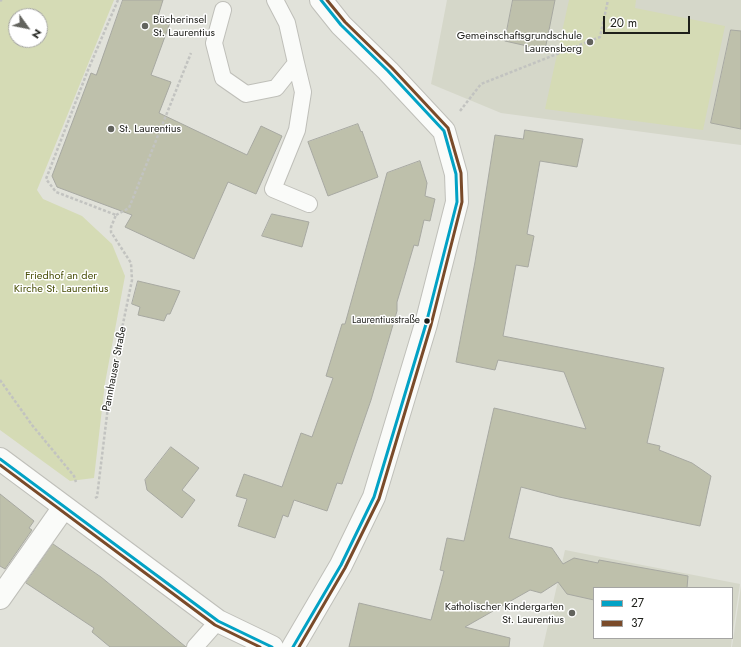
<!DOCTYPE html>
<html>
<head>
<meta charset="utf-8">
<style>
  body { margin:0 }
  #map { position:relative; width:741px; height:647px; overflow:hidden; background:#e1e2da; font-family:Jost,sans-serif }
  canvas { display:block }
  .legend { position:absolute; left:593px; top:587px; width:140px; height:52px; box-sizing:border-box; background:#fff; border:1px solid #a5a5a3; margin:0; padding:5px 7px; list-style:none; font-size:12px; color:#1e1f1a }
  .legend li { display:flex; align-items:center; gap:8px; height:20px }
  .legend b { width:20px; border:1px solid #a5a5a3 }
  .north { position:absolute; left:8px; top:8px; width:40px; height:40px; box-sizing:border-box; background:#fff; border:1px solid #a5a5a3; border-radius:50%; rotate:123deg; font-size:11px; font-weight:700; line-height:16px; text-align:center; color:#1e1f1a }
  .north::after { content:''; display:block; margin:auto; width:14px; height:18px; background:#62635d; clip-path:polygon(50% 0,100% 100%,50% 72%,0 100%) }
  .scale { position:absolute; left:603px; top:16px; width:87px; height:18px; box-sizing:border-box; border:2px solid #1e1f1a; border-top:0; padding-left:5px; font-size:12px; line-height:14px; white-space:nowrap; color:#1e1f1a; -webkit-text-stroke:3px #fff; paint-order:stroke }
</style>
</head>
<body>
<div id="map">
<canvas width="741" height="647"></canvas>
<ul class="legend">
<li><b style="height:5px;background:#02a2c5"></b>27</li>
<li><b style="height:5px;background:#7a4b2a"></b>37</li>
</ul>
<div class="north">N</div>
<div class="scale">20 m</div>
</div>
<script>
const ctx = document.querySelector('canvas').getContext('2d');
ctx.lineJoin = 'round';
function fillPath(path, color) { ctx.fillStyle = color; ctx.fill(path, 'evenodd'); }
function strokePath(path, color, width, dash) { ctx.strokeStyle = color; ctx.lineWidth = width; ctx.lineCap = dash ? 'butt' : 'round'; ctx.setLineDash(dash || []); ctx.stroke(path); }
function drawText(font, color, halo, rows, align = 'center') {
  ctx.font = font + ' Jost,sans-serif'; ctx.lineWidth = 3; ctx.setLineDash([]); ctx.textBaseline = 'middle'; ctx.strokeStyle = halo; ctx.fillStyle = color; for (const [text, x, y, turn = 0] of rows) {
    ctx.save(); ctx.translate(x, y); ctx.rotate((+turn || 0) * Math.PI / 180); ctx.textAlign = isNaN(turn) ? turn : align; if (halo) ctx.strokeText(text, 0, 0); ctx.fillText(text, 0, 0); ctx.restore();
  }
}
const built = new Path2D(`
  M447,0h294v145l-240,-32 -70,-29z
  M565,550l175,34 -8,53v-49h-138v50h138l-1,9h-188z
  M741,586v61h-9z`);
const green = new Path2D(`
  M0,0h114l-77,190 6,9 39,17 30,28 13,32 -20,107 -11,95 -24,3 -70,-51zM16,16h24v24h-24z
  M569,0h67l-1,8 90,18 -22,104 -158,-21z`);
const building = new Path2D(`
  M123,0h40l-5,16 13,4 -20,55 20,7 -12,31 88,42 14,-29 21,10 -26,58 -28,-12 -34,77 -69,-32 7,-12 -75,-28 -5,-11 39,-103 5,2z
  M513,0h42l-10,50 -40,-9z
  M731,30l10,1v98l-30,-6z
  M358,124l3,8 1,-1 16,46 -50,19 -20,-54z
  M525,130l58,9 -6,28 -37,-6 -13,73 7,2 -6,31 -12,-2 -13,71 161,32 -17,75 13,3 -1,4 33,13 19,13 -11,50 -141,-29 -38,-10 -12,51 43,10 11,16 11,-6 24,5 1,-3 89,16 -1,12h-93v12l-27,-6 -9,-12 -17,11 -11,-3 -65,37 45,11 -1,9h-160l10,-44 72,17 13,-49 -4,-1 7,-32 17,3 30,-133 92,21 -22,-57 -66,-12 -3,10 -39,-8 19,-100 20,-127 28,4z
  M420,161l7,22 -2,13 10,3 -5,22 -6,-1 -6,26 -4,-1 -17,57v9l-26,89 -29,84 -5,-1 -10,28 -33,-11 -6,17 -5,-2 -8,23 -37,-12 9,-27 -11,-3 8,-22 38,13 19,-54 11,4 21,-59 -7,-2 16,-52h3l42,-151z
  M272,214l37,8 -7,25 -40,-11z
  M138,281l42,10 -10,23h-3l-3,7 -26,-6 2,-8 -8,-3z
  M171,447l28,21 -17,22 13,10 -13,18 -35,-28 -2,-10z
  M0,494l34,27 -5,7 3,2 -27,39 -5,-3z
  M53,544l48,33 85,70h-76l-18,-15 2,-4 -68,-45z`);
const path = new Path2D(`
  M0,1l2,-1
  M460,111l21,-27 119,-47 8,-37
  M116,215l13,-7 62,-155
  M0,380l32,45 42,51 2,6
  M95,498l2,-1 14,-115 21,-102 -1,-17 -20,-31v-5l5,-12 -60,-23 -10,-13 42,-109 30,-70`);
const lane = new Path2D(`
  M223,10l-9,33 9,35 23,16 30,-6 20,-25 -9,-40 -12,-23
  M296,63l7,29 -6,38 -24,59 36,15
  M195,647l23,-26`);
const street = new Path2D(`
  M0,459l218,162 54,26
  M0,598l64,-91
  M293,647l48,-82 33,-68 52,-173 31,-122 -1,-28 -12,-43 -56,-60 -47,-46 -20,-25`);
const bus1 = new Path2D(`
  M0,459l218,162 54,26
  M293,647l48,-82 33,-68 52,-173 31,-122 -1,-28 -12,-43 -56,-60 -47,-46 -20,-25`);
const bus2 = new Path2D(`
  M0,465l215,160 45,22
  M299,647l46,-79 34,-69 52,-174 31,-123 -1,-29 -13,-45 -56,-60 -47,-46 -18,-22`);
const markers = [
  [145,26,4,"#62635d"],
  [590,42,4,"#62635d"],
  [111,129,4,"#62635d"],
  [427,321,3.5,"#1e1f1a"],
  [572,613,4,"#62635d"]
];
const busNames = [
  ["Laurentiusstraße",420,321]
];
const poiNames = [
  ["Bücherinsel",153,20],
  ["St. Laurentius",153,33],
  ["Gemeinschaftsgrundschule",582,36,"right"],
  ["Laurensberg",582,49,"right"],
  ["St. Laurentius",119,129],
  ["Katholischer Kindergarten",564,607,"right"],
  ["St. Laurentius",564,620,"right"]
];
const parkNames = [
  ["Friedhof an der",61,276],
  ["Kirche St. Laurentius",61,289]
];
const streetNames = [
  ["Pannhauser Straße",115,369,-79]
];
fillPath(built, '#d5d7c9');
fillPath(green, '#d5dbb5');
fillPath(building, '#bec0ab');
strokePath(building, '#a7a8a1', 1);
strokePath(lane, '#bfbfb9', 18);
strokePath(street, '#bfbfb9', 24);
strokePath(path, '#c2c3c0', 2.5, [3, 2]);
strokePath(lane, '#fafbf9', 16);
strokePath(street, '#fafbf9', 22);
strokePath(bus1, '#02a2c5', 3);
strokePath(bus2, '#7a4b2a', 3);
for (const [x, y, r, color] of markers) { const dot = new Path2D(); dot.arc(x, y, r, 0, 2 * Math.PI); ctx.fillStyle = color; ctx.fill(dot); strokePath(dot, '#fff', 1.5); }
drawText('10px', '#1e1f1a', '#fff', busNames, 'right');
drawText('11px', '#1e1f1a', '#fff', poiNames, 'left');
drawText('11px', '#4a500a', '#fff', parkNames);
drawText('11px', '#1e1f1a', '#fff', streetNames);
</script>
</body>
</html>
